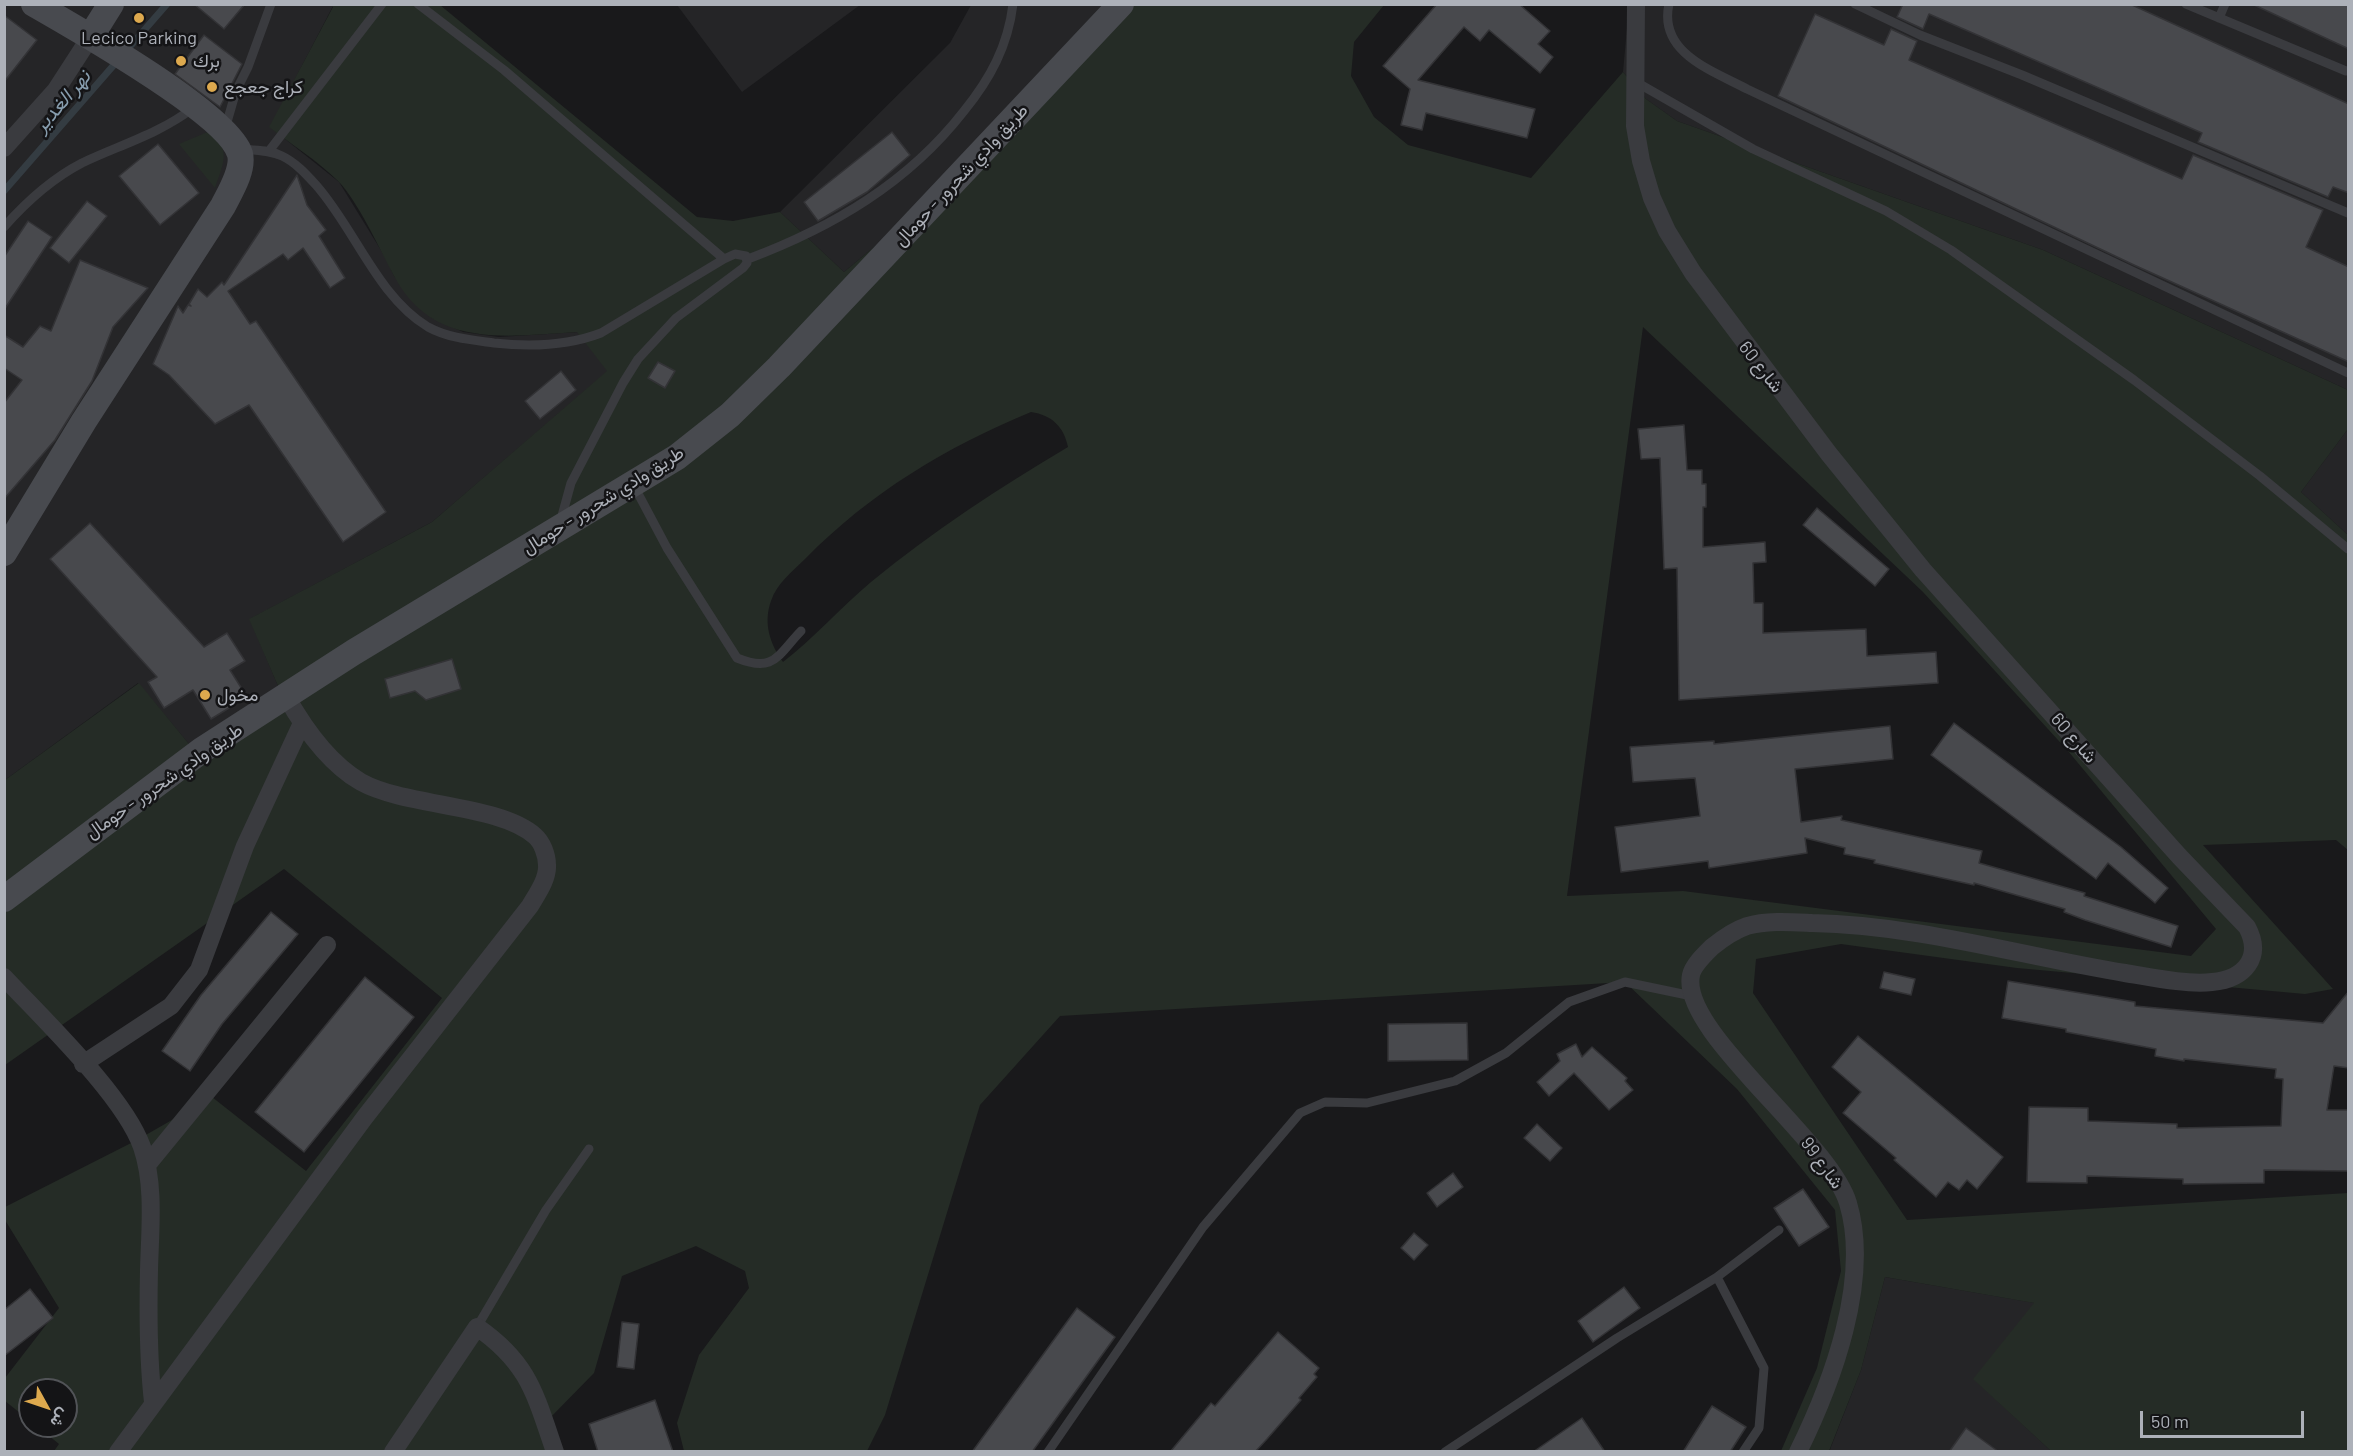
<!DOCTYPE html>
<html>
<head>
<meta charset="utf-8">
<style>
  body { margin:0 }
  #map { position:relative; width:2353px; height:1456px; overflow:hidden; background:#19191b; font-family:Barlow,Vazirmatn,sans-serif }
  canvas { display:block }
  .frame { position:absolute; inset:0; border:6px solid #adb1b9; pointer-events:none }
  .north { position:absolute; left:18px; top:1378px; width:60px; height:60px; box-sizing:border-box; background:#141416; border:2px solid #515357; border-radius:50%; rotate:130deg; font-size:16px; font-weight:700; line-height:24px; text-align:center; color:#adb1b9 }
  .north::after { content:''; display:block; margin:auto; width:21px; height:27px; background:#dda94e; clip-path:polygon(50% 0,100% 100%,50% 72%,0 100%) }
  .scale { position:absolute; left:2140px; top:1411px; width:164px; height:27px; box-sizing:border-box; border:3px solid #adb1b9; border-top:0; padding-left:8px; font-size:18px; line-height:21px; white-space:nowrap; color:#adb1b9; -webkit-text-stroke:4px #141416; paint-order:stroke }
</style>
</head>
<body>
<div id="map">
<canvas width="2353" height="1456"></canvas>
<div class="frame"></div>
<div class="north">ش</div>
<div class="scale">50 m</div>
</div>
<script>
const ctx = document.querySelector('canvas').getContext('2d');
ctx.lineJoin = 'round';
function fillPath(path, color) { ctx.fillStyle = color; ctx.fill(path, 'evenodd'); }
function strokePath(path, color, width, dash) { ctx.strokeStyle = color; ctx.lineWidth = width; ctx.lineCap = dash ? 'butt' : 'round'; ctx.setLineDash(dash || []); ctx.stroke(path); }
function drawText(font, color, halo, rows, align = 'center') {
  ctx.font = font + ' Barlow,Vazirmatn,sans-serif'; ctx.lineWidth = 5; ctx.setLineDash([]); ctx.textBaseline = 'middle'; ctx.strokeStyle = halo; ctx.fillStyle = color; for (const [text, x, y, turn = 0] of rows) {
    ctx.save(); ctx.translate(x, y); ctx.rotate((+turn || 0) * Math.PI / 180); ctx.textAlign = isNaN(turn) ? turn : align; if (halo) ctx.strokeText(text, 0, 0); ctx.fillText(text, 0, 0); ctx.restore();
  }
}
const built = new Path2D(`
  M5,5h326l2,1 -63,121 69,55 48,78 7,16 37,41 32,15 36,5 79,-5 30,39 -176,151 -182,97 28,67 -89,58 -51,-61 -133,97z
  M677,5h183l-118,87z
  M971,5h139l-201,213 -65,54 -64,-60 170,-169z
  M1629,5h719v385l-305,-140 -366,-129 -31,-22 -23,-27z
  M2348,429v106l-47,-43z
  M1885,1277l150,26 -61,76 77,72 -222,1 32,-82z`);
const green = new Path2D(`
  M331,5h109l257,212 36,4 47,-9 64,60 65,-54 201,-213h274l-30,37 -3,34 23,41 34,28 123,33 92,-106 23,27 31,22 366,129 305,140v39l-47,63 47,43v315l-12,-10 -133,5 130,144 -28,5 -288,-26 -176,-24 -85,15 -3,34 154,227 441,-27v258h-297l-78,-72 61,-76 -149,-26 -24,93 -32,81h-48l36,-83 24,-97 -6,-61 -98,-121 -112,-107 -565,34 -80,89 -95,310 -18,36h-183l-7,-28 22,-68 50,-67 -4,-17 -49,-25 -74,30 -28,97 -46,47 4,31h-498l5,-7 -22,-18h29v-36h-36v31l-25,-20v-23l54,-70 -54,-88v-13l132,-67 75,-43 94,74 136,-173 -158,-129 -279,196v-285l134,-97 50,61 89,-58 -29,-67 183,-97 175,-151 -30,-39c-69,4 -144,18 -183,-56 -14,-26 -36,-75 -56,-95 -20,-20 -46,-36 -69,-54l64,-120zM1643,327l280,265 145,159 148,178 -25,27 -508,-65 -116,5zM1031,412c21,3 33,15 37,35 -69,41 -135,84 -197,135 -30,25 -57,56 -88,80 -13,-18 -20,-39 -12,-61 6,-18 21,-29 34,-42 65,-66 141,-112 226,-147z
  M210,131c22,20 13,32 5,57l-36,-44z`);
const stream = new Path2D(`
  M4,191l163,-187`);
const building = new Path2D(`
  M194,4h51l-21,25z
  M1437,4h82l31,27 -12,13 15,13 -13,16 -51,-43 -9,11 -16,-14 -46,53 117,29 -8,29 -101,-25 -4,17 -21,-5 9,-36 -27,-23z
  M1903,4h227l219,100v89l-16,-6 -5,10 -130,-55 4,-9 -273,-119 -6,15 -26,-12z
  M2252,4h97v45z
  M1815,14l69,31 7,-16 26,12 -8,19 273,119 11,-24 130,55 -17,37 43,20v95l-215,-97 -356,-169z
  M4,15l33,25 -33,42z
  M204,35l38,29 -22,43 -45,-33z
  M892,132l18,23 -43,37 -49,29 -14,-19z
  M158,144l41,49 -39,32 -41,-49z
  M297,175l10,30 19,25 -7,6 26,42 -15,10 -27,-40 -15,12 -5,-6 -55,37 22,33 6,-3 130,191 -43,30 -94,-137 -34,19 -46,-49 -16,-11 25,-58 5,7 5,-8 3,1 -2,-2 9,-15 9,8 15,-15 2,3z
  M87,201l20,15 -38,47 -19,-15z
  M28,221l24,16 -48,73v-53z
  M80,260l68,28 -35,39 -21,54 -37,59 -51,59v-96l18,-23 -18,-12v-33l19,12 17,-21 11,5z
  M658,362l17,9 -10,17 -17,-10z
  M561,371l15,19 -36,29 -15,-18z
  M1684,425l3,45h15v14h4v23h-3v40l62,-5 1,20 -13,1 1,40h9v30l103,-4 1,27 69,-4 2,31 -259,17 -2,-132 -13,1 -4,-111 -19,1 -3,-30z
  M1817,508l72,61 -14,17 -72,-61z
  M90,523l114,124 23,-14 18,28 -15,9 17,27 -36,22 -18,-29 -29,18 -16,-26 9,-5 -107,-118z
  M452,659l9,30 -35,11 -11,-9 -25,7 -5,-19z
  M1954,723l167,124 47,41 -13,15 -47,-40 -12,16 -165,-124z
  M1890,726l3,33 -98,10 6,53 41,-6 -1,4 141,31 -3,12 106,30 -1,3 94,30 -7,21 -86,-27 -21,-8 1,-3 -91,-26v2l-100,-22 1,-3 -31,-6 1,-6 -40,-10 2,15 -98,15 -1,-7 -87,11 -6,-45 85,-11 -5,-38 -62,4 -3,-35 84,-6v3z
  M271,912l27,22 -76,90 -32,47 -28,-20 39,-56z
  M1884,972l31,7 -4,16 -31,-7z
  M365,977l49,40 -110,135 -49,-40z
  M2008,981l127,21v4l188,17 26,-32v77l-15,-2 -7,44h22v61l-85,-1v13l-81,1v-5l-96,-3v7l-60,-1 2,-75 59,1v13l89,3v4l104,-2 2,-47 -8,-1 1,-9 -92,-10v2l-29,-5 1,-7 -90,-17v-3l-64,-11z
  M1467,1023l1,37 -80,1v-37z
  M1858,1036l145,121 -26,32 -10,-9 -8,10 -11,-8 -12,15 -42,-37 2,-2 -53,-45 18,-21 -29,-25z
  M1576,1044l6,13 10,-10 35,31 -2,3 8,9 -24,20 -35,-37 -25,23 -12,-14 23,-21 -3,-7z
  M1537,1124l25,24 -12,13 -26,-23z
  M1453,1173l10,14 -26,20 -10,-14z
  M1803,1189l26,38 -30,19 -25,-38z
  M1414,1233l14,12 -14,15 -13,-12z
  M1624,1287l16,21 -47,34 -15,-21z
  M30,1289l23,29 -49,38v-46z
  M1077,1308l38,29 -83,115h-60z
  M622,1322l17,2 -5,45 -17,-2z
  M1278,1332l41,36 -5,6 3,3 -18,21 2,2 -34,39 -12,13h-85l41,-49 4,3z
  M655,1400l18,52h-75l-9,-28z
  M1712,1406l34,21 -16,25h-47z
  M1582,1418l23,34h-72z
  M1966,1428l33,24h-50z`);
const lane = new Path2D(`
  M418,4l86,66 220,189
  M1669,4c-11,49 44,67 78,85l601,284
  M1855,4l65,31 102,40 326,138
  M2186,4l160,67
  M2219,18l6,-14
  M1636,82l117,67 133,62 65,39 183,130 126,96 88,73
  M225,129l11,-38 12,-24 23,-63
  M242,149c13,1 27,1 40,7 13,6 24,18 34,29 39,44 61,111 112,142 20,11 44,13 66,16 36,4 73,3 107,-10l123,-74 11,-5 11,2 1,7 -4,5 -67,50 -38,41 -15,24 -52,100 -11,40
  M269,151l113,-147
  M4,227c23,-26 47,-48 78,-64 38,-18 77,-29 111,-55
  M748,259c85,-32 160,-76 216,-148 26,-32 44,-65 49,-107
  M633,484l34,64 70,110c37,15 40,-2 64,-27
  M1717,1277l47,91 -5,60 -16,24
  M477,1327l69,-117 43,-61
  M1048,1452l155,-225 97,-114 25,-11 42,1 88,-22 51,-28 63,-51 56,-20 67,14
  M1445,1452l172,-114 100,-61 62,-47`);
const street = new Path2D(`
  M1636,4l-1,122 6,35 11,37 15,33 26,42 136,181 94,116 256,286 68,71c16,30 -2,52 -35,55 -25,3 -62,-5 -87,-9 -104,-17 -207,-48 -313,-50 -20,-1 -45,-3 -65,3 -12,4 -25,13 -35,21 -7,7 -19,18 -21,28 -12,56 138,165 157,228 23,77 -16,180 -50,249
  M4,148l52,-58 35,-54
  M4,977c39,42 120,119 138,170 13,38 8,83 7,123 -1,44 -1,88 4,132
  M83,1064l88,-58 28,-36 46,-124 57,-123
  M147,1165l180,-220
  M118,1452l247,-335 165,-211c7,-12 18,-27 17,-41 0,-10 -5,-23 -12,-29 -36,-32 -129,-29 -174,-54 -33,-19 -57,-54 -75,-86
  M393,1452l84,-125c52,36 58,67 78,125`);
const secondary = new Path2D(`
  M91,36l20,-32
  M4,553l80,-132 139,-215c7,-14 21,-36 17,-52 -12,-40 -166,-127 -206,-150
  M4,899l198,-149 152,-98 323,-195 53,-42 49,-48 342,-363`);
const markers = [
  [139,18,6,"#dda94e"],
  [181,61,6,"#dda94e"],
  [212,87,6,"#dda94e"],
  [205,695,6,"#dda94e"]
];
const poiNames = [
  ["Lecico Parking",139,38,"center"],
  ["برك",193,61],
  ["كراج جعجع",224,87],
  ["مخول",217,695]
];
const streetNames = [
  ["طريق وادي شحرور - حومال",961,175,-47],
  ["شارع 60",1761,367,52],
  ["طريق وادي شحرور - حومال",603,500,-32],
  ["شارع 60",2074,738,49],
  ["طريق وادي شحرور - حومال",164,781,-35],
  ["شارع 99",1822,1163,54]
];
const waterNames = [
  ["نهر الغدير",62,101,-49]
];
fillPath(built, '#252527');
fillPath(green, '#252c26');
strokePath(stream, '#343c42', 7);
fillPath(building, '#48494d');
strokePath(building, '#333336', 1.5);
strokePath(lane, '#3a3b3f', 9);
strokePath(street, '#3a3b3f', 18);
strokePath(secondary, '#484a4f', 26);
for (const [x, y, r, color] of markers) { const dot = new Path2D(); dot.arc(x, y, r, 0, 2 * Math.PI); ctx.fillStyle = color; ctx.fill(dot); strokePath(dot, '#141416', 2); }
drawText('18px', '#adb1b9', '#141416', poiNames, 'left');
drawText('18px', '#adb1b9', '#141416', streetNames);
drawText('italic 20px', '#889eaf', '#141416', waterNames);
</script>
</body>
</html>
